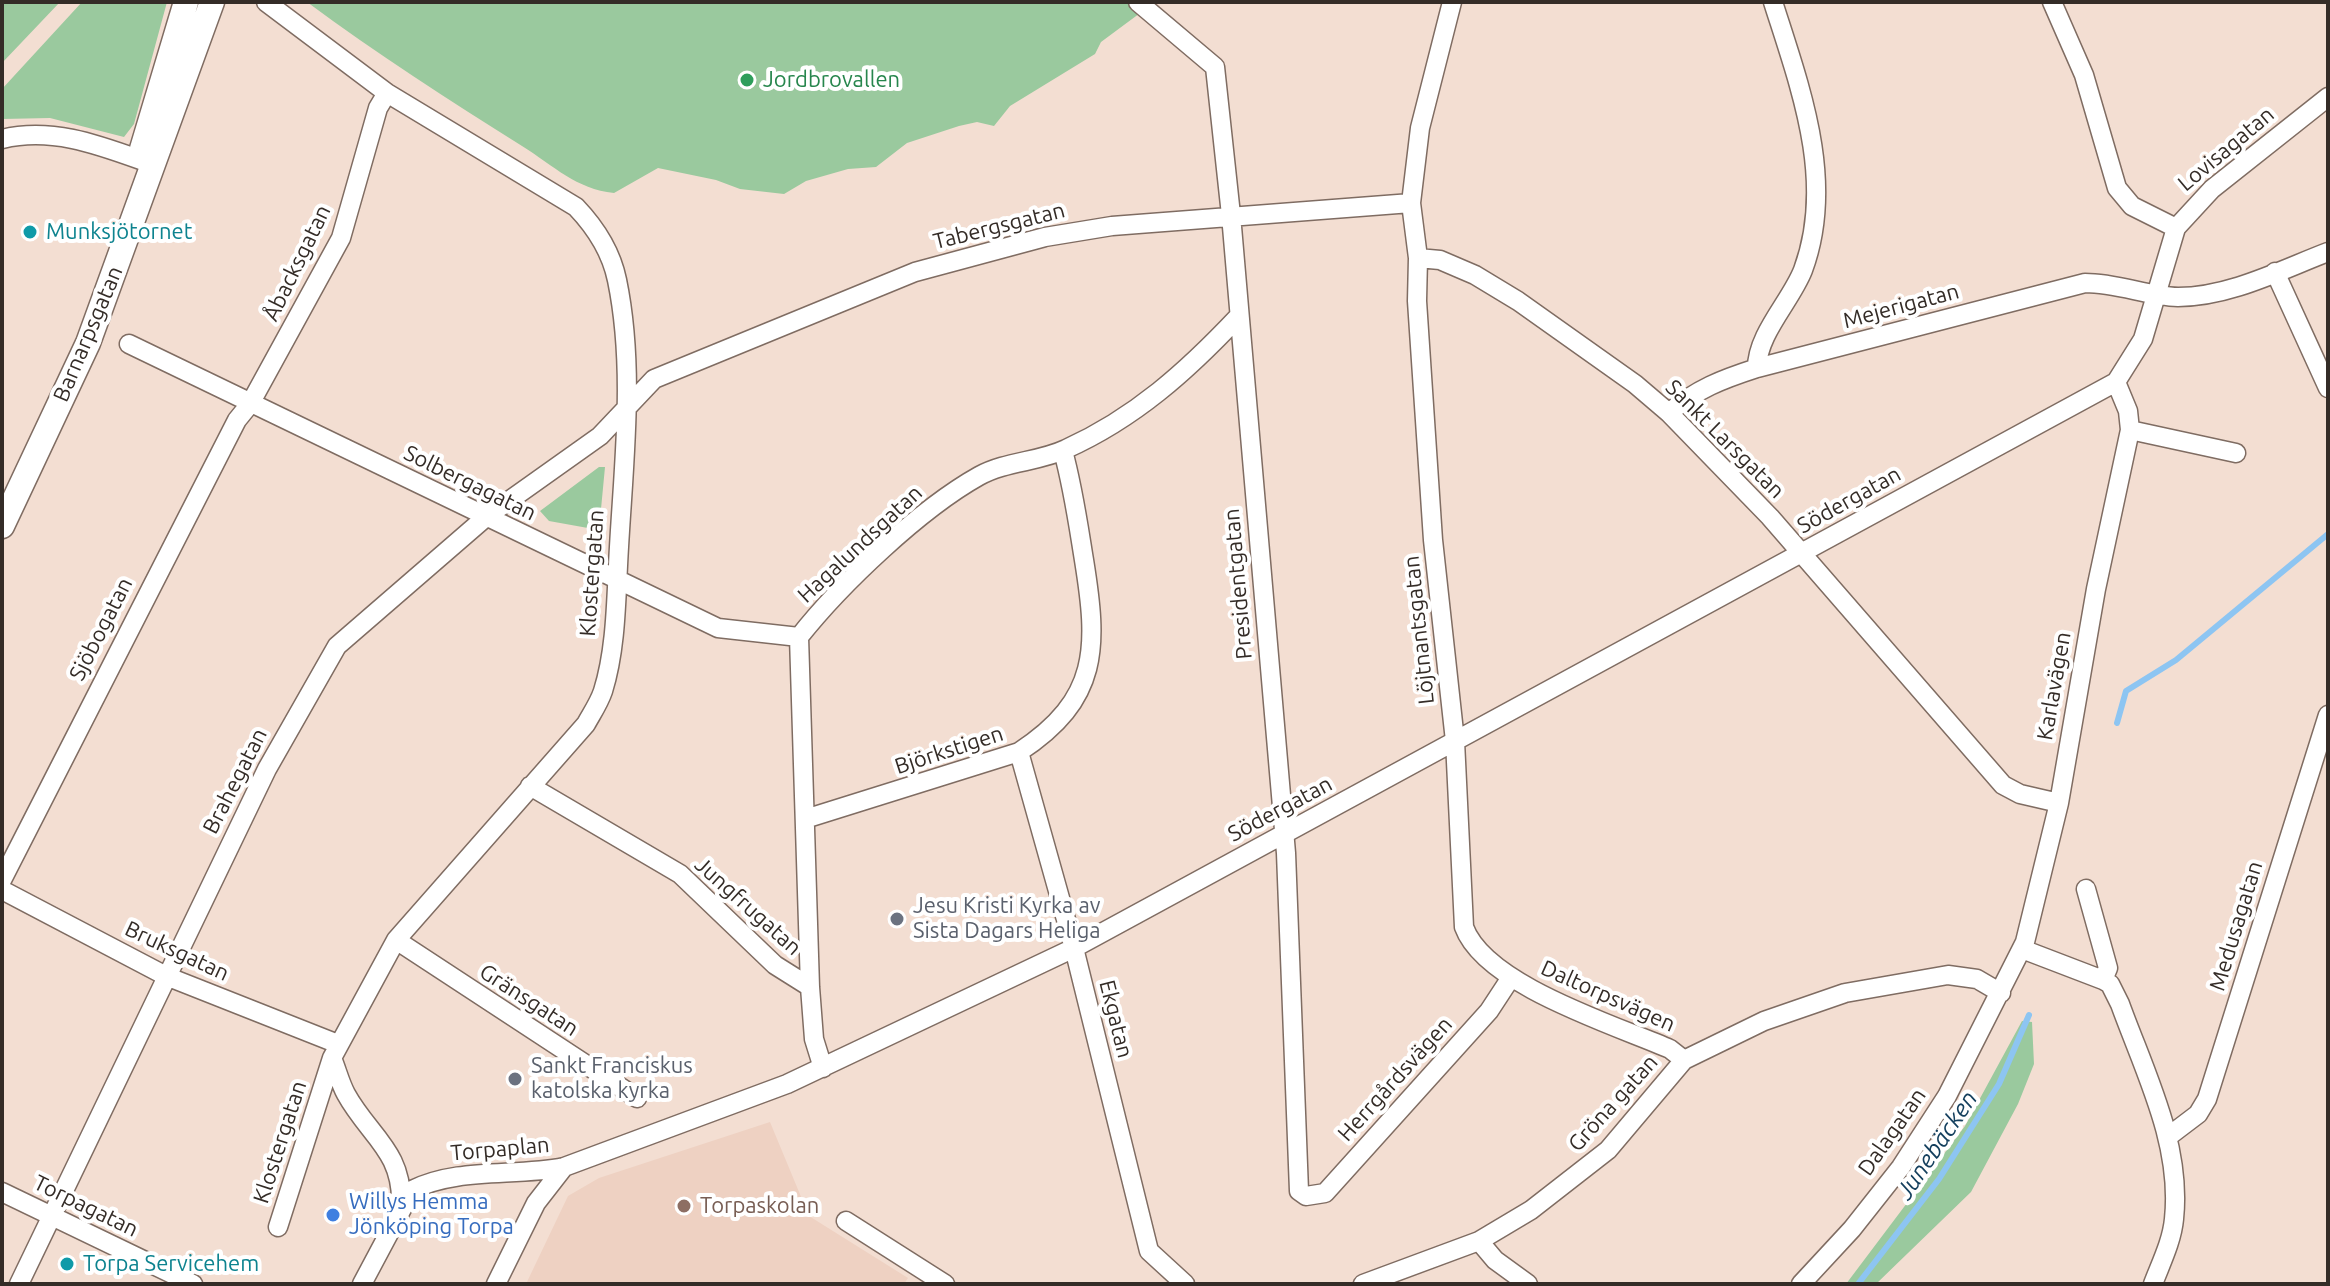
<!DOCTYPE html>
<html>
<head>
<meta charset="utf-8">
<style>
  body { margin:0 }
  #map { position:relative; width:2330px; height:1286px; overflow:hidden; background:#f3ded2; font-family:Ubuntu,sans-serif }
  canvas { display:block }
  .frame { position:absolute; inset:0; border:4px solid #342c27; pointer-events:none }
</style>
</head>
<body>
<div id="map">
<canvas width="2330" height="1286"></canvas>
<div class="frame"></div>
</div>
<script>
const ctx = document.querySelector('canvas').getContext('2d');
ctx.lineJoin = 'round';
function fillPath(path, color) { ctx.fillStyle = color; ctx.fill(path, 'evenodd'); }
function strokePath(path, color, width, dash) { ctx.strokeStyle = color; ctx.lineWidth = width; ctx.lineCap = dash ? 'butt' : 'round'; ctx.setLineDash(dash || []); ctx.stroke(path); }
function drawText(font, color, halo, rows, align = 'center') {
  ctx.font = font + ' Ubuntu,sans-serif'; ctx.lineWidth = 8; ctx.setLineDash([]); ctx.textBaseline = 'middle'; ctx.strokeStyle = halo; ctx.fillStyle = color; for (const [text, x, y, turn = 0] of rows) {
    ctx.save(); ctx.translate(x, y); ctx.rotate((+turn || 0) * Math.PI / 180); ctx.textAlign = isNaN(turn) ? turn : align; if (halo) ctx.strokeText(text, 0, 0); ctx.fillText(text, 0, 0); ctx.restore();
  }
}
const built = new Path2D(`
  M770,1122l39,94 99,62 -4,6h-378l42,-88 31,-18z`);
const green = new Path2D(`
  M2,2h58l-58,61z
  M82,2h85l-33,122 -10,13 -74,-19 -48,1v-30z
  M307,2h848l-54,40 -6,12 -85,52 -16,20 -17,-4 -18,4 -52,17 -31,24 -28,2 -42,12 -22,13 -44,-5 -24,-9 -58,-12 -44,25c-38,-4 -60,-27 -92,-47 -73,-46 -145,-92 -215,-144z
  M599,467h6l-6,63 -50,-9 -9,-10z
  M2022,1021l10,1 2,42 -16,40 -47,88 -95,92h-30l119,-158z`);
const stream = new Path2D(`
  M2117,723l9,-32 50,-31 152,-126
  M1858,1284l81,-105 60,-95 30,-69`);
const minor = new Path2D(`
  M266,2l121,91 189,114c20,21 35,44 41,73 18,87 7,179 2,267 -3,47 -2,99 -16,144 -4,12 -11,22 -17,33l-190,216 -64,118 -54,169
  M1138,2l77,65 16,148 55,638 13,338 7,5 19,-3 164,-182 21,-32
  M1452,2l-32,126 -9,75 7,55 -1,43 16,239 22,201 9,186c21,58 151,98 206,122l14,11
  M2052,2l32,73 33,113 15,18 44,22
  M2,139c52,-13 102,8 150,25
  M1418,258l22,2 35,15 43,26 117,83 34,29 101,104 233,268 17,9 39,9
  M2275,272l53,116
  M129,344l589,284 81,9
  M1757,368c0,-34 34,-67 46,-98 33,-89 -3,-183 -30,-268
  M1669,413c27,-24 54,-34 88,-45l328,-85c33,0 62,13 93,14 51,0 103,-27 150,-45
  M2130,430l106,23
  M1019,752l55,196 75,303 36,33
  M530,786l150,88 95,91 35,22
  M805,819l214,-67c81,-53 79,-105 65,-192 -6,-37 -11,-73 -21,-109
  M2,880l235,-460 13,-16 91,-166 37,-130 9,-15
  M2086,889l22,79 -5,12
  M2,890l164,86 172,68
  M396,940l241,158
  M2022,949l81,31 7,4 10,20c25,69 62,140 54,215 -2,22 -13,44 -21,65
  M332,1058c5,12 8,25 14,36 23,42 57,57 55,111
  M823,1068l-9,-29 -4,-52 -11,-350c42,-53 121,-128 180,-161 27,-15 60,-14 87,-27 69,-31 121,-78 172,-132
  M2169,1136l29,-22 9,-15 121,-384
  M2,1192l191,92
  M846,1221l99,63
  M1479,1241l16,19 33,24
  M19,1284l248,-515 70,-123 149,-129 114,-81 54,-57 261,-107 130,-35 67,-11 299,-23
  M362,1284l50,-94c46,-23 103,-13 152,-23l223,-83 287,-136 1042,-566 27,-43 33,-111 36,-39 116,-92
  M496,1284l40,-81 28,-36
  M1363,1284l116,-43 52,-31 77,-60 76,-90 80,-39 81,-28 103,-18 29,4 24,14
  M1801,1284l51,-55 49,-62 46,-71 78,-154 34,-139 37,-214 34,-159 -2,-19 -12,-29`);
const major = new Path2D(`
  M142,149l44,-147
  M2,526l86,-183 124,-341`);
const markers = [
  [747,80,8,"#2e9e5b"],
  [30,232,8,"#0f9aa8"],
  [897,919,8,"#6b7280"],
  [515,1079,8,"#6b7280"],
  [684,1206,8,"#8d6e63"],
  [333,1215,8,"#3f7fe0"],
  [67,1264,8,"#0f9aa8"]
];
const leisureNames = [
  ["Jordbrovallen",763,80]
];
const streetNames = [
  ["Lovisagatan",2226,149,-40],
  ["Tabergsgatan",999,226,-14],
  ["Åbacksgatan",297,263,-64],
  ["Mejerigatan",1901,306,-15],
  ["Barnarpsgatan",88,334,-67],
  ["Sankt Larsgatan",1725,439,45],
  ["Solbergagatan",470,483,26],
  ["Södergatan",1849,500,-29],
  ["Hagalundsgatan",860,544,-43],
  ["Klostergatan",592,573,-86],
  ["Presidentgatan",1238,584,-95],
  ["Sjöbogatan",101,629,-63],
  ["Löjtnantsgatan",1419,630,-96],
  ["Karlavägen",2054,686,-80],
  ["Björkstigen",949,750,-18],
  ["Brahegatan",235,781,-63],
  ["Södergatan",1280,809,-28],
  ["Jungfrugatan",748,906,42],
  ["Medusagatan",2236,926,-73],
  ["Bruksgatan",177,951,25],
  ["Daltorpsvägen",1608,996,24],
  ["Gränsgatan",529,1000,33],
  ["Ekgatan",1116,1019,76],
  ["Herrgårdsvägen",1395,1079,-48],
  ["Gröna gatan",1613,1103,-48],
  ["Dalagatan",1892,1132,-55],
  ["Klostergatan",280,1142,-72],
  ["Torpaplan",500,1149,-5],
  ["Torpagatan",86,1206,26]
];
const cultureNames = [
  ["Munksjötornet",46,232],
  ["Torpa Servicehem",83,1264]
];
const worshipNames = [
  ["Jesu Kristi Kyrka av",913,906],
  ["Sista Dagars Heliga",913,931],
  ["Sankt Franciskus",531,1066],
  ["katolska kyrka",531,1091]
];
const shopNames = [
  ["Willys Hemma",349,1202],
  ["Jönköping Torpa",349,1227]
];
const educationNames = [
  ["Torpaskolan",700,1206]
];
const waterNames = [
  ["Junebäcken",1937,1145,-56]
];
fillPath(built, '#eed1c2');
fillPath(green, '#9ac99e');
strokePath(stream, '#8dc5f2', 6);
strokePath(minor, '#7f6c62', 21);
strokePath(major, '#7f6c62', 27);
strokePath(minor, '#fff', 18);
strokePath(major, '#fff', 24);
for (const [x, y, r, color] of markers) { const dot = new Path2D(); dot.arc(x, y, r, 0, 2 * Math.PI); ctx.fillStyle = color; ctx.fill(dot); strokePath(dot, '#fff', 3); }
drawText('22px', '#27864d', '#fff', leisureNames, 'left');
drawText('22px', '#342c27', '#fff', streetNames);
drawText('22px', '#0d838f', '#fff', cultureNames, 'left');
drawText('22px', '#5b616d', '#fff', worshipNames, 'left');
drawText('22px', '#366cbe', '#fff', shopNames, 'left');
drawText('22px', '#785e54', '#fff', educationNames, 'left');
drawText('italic 24px', '#15405e', '#fff', waterNames);
</script>
</body>
</html>
